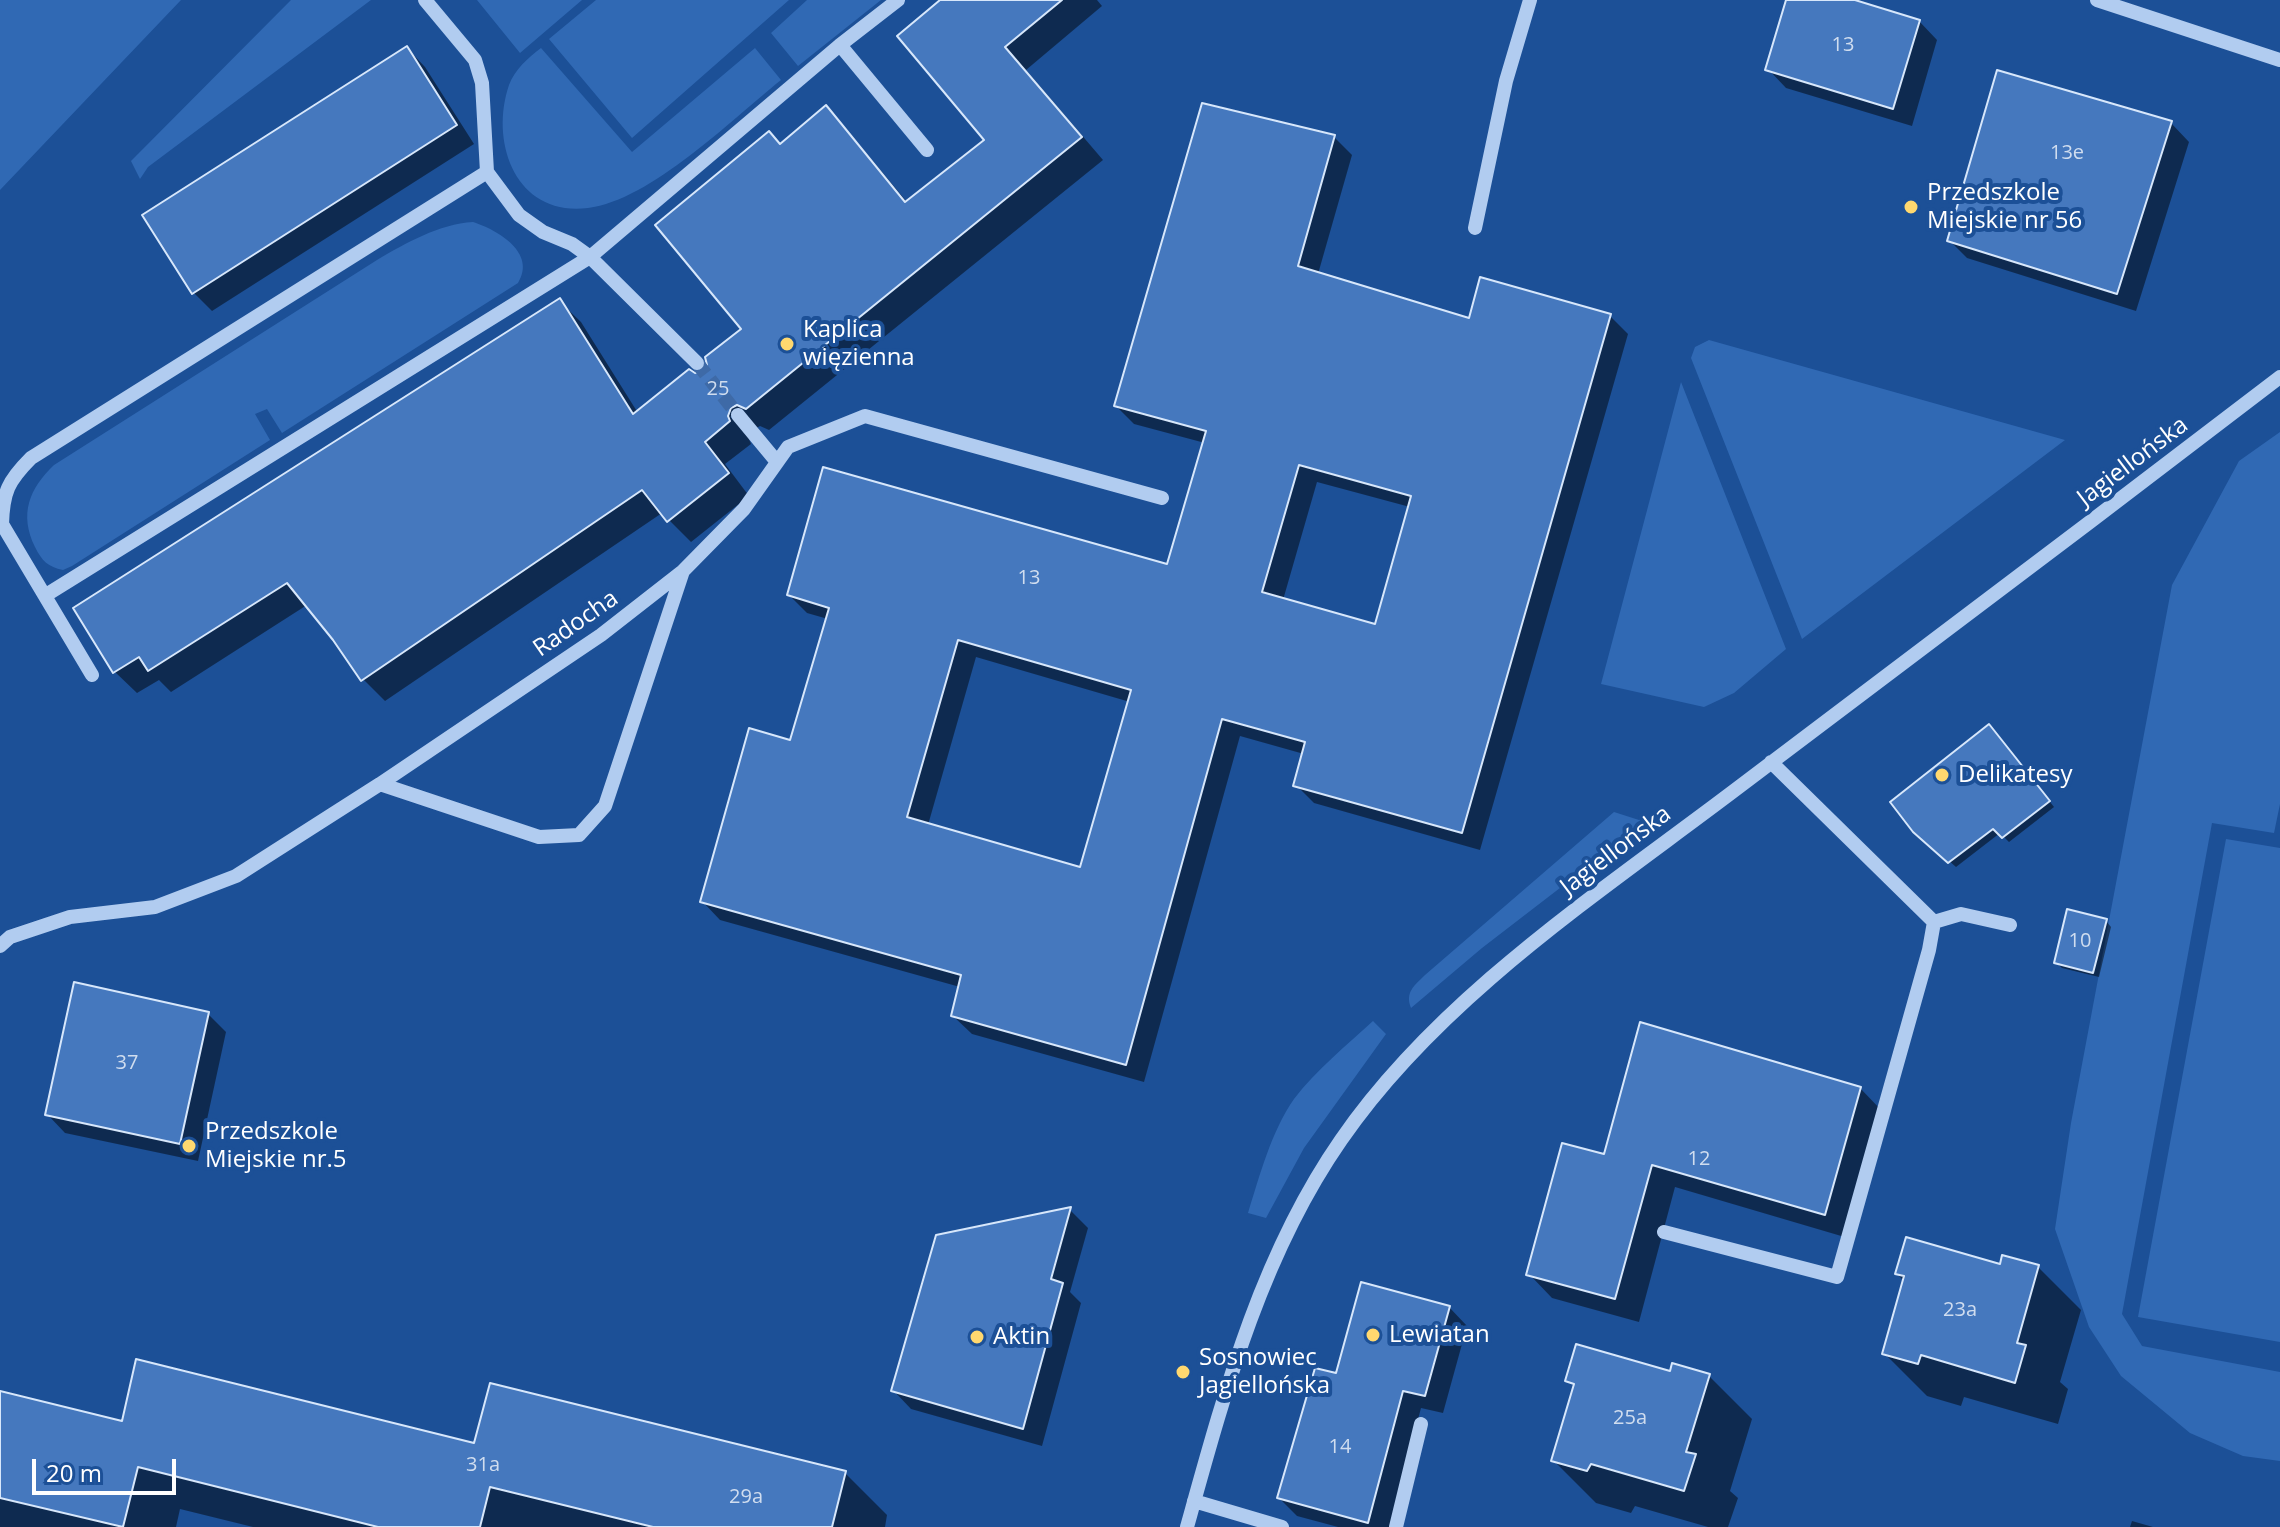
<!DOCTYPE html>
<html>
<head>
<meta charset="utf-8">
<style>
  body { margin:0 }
  #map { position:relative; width:2280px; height:1527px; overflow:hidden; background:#1c5097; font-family:"Open Sans",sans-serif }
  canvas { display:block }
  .scale { position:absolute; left:32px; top:1459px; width:144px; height:36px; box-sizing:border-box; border:4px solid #fff; border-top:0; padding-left:10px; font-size:24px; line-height:28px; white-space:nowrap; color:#fff; -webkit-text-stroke:6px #1c5097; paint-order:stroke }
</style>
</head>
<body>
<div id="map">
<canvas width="2280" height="1527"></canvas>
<div class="scale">20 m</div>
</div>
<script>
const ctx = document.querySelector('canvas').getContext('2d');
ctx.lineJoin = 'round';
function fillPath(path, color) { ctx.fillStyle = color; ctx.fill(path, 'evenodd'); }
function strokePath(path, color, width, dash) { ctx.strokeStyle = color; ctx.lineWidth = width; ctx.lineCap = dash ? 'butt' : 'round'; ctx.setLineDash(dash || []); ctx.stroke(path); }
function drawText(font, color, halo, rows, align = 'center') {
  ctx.font = font + ' "Open Sans",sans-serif'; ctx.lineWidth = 8; ctx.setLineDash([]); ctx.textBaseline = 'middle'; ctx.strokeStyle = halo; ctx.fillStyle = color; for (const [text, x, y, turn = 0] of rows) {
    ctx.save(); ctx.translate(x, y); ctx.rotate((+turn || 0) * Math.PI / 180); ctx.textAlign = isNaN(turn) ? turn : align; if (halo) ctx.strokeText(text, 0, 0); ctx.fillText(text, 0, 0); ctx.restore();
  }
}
const green = new Path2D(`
  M0,0h181l-181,190z
  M291,0h80l-223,167 -8,12 -9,-18z
  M477,0h105l-62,53z
  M596,0h193l-157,138 -83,-99z
  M807,0h74l-83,66 -27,-33z
  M541,48l91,104 123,-104 26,32c-50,40 -130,120 -193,128 -71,9 -99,-64 -79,-123 6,-16 19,-27 32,-37z
  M473,222c25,8 64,31 45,61l-236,150 -15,-24 -12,5 15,26 -198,126 -9,4c-15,-3 -21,-9 -28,-23 -16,-33 -6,-58 19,-82l323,-205c29,-17 62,-36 96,-38z
  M1709,340l356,100 -263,199 -111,-281 4,-11z
  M1681,382l105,267 -52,44 -30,14 -103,-23z
  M2280,432v372l-6,29 -62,-10 -90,491 20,32 138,26v89l-37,-5 -53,-23 -69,-57 -32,-49 -34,-98 16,-106 101,-538 67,-124z
  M1614,812l25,8 6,-5 2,6 -165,127 -71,60c-6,-16 3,-22 14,-33z
  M2226,839l54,9v494l-142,-25z
  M1373,1021l13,13 -82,114 -38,70 -18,-5c12,-38 23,-81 46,-114 22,-29 53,-54 79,-78z`);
const shadow = new Path2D(`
  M943,0h154l5,6 -76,64 77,90 -334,270 -9,-4 -7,4 -4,9 2,5 -26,20 24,32 -58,46 -29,-29 -277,188 -22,-22 -56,-74 -136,87 -12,-12 -22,13 -22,-21 444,-371 22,21 57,91 57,-38 10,-3 39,-43 37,-183 44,-38 22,22 60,72 80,-62z
  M1788,0h60l71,21 18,19 -25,86 -126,-38 -18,-19z
  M407,48l18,19 49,77 -262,167 -19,-19z
  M2171,123l18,19 -53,169 -169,-53 -18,-18z
  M1334,137l18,18 -34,119 152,47 140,-5 18,18 -148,516 -166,-47 -18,-18 8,-31 -64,-18 -96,346 -172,-48 -19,-18 7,-29 -240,-67 -18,-19 90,-159 36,-123 -21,-6 -18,-18 380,-29 36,-123 -71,-19 -18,-18zM1317,482l93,25 -33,119 -94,-26zM976,657l154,45 -48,168 -154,-45z
  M1995,732l59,75 -45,35 -9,-9 -44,34 -40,-35z
  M2106,921l5,6 -12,50 -37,-9 -6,-6z
  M208,1014l18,18 -28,129 -133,-28 -18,-19z
  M1860,1088l23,24 -35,126 -173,-51 -36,135 -87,-24 -23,-24 76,-118z
  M1070,1210l18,18 -18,64 11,11 -39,143 -131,-37 -18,-19z
  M2001,1266l37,1 43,43 -21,72 8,7 -10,35 -94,-27 -3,9 -34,-10 -43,-43 21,-71 -8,-8z
  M1449,1307l18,19 -24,87 -22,-5 -31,119h-52l-41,-11 -18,-18 58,-123z
  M1709,1376l43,43 -22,72 8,7 -10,29h-20l-73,-21 -4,7 -35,-10 -43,-43 22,-73 -7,-7z
  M0,1393l123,30 722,50 42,42 -2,12h-632l-73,-18 -4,18h-176z
  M2132,1521l21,6h-23z`);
const building = new Path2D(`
  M940,0h122l-57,47 77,90 -336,272 -9,-4 -6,3 -3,8 2,5 -25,21 24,31 -62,49 -25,-32 -281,191 -28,-41 -46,-57 -139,88 -9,-14 -26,16 -40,-65 487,-310 73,116 56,-45 6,4 8,-2 4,-6 -2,-8 36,-28 -86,-104 114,-94 11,13 46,-39 79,97 79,-62 -87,-104z
  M1786,0h69l65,20 -27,89 -128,-39z
  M407,46l50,79 -265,169 -50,-79z
  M1997,70l175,51 -55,173 -170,-53z
  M1202,103l133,32 -37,131 171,52 11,-41 131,37 -149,519 -169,-47 12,-44 -83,-23 -96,346 -175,-49 10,-41 -261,-73 49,-174 41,12 39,-132 -42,-13 36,-128 344,97 39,-133 -92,-25zM1299,465l112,31 -36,128 -113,-32zM958,640l173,50 -51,177 -173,-50z
  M1989,724l61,77 -48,37 -9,-9 -45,34 -35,-31 -23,-30z
  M2067,909l40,10 -14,54 -39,-10z
  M74,982l135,30 -29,132 -135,-29z
  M1640,1022l221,65 -36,128 -173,-50 -37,134 -89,-24 36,-132 42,11z
  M1071,1207l-20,72 12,4 -40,146 -132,-38 45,-156z
  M1906,1237l94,27 2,-9 37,10 -22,78 9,2 -11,38 -94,-28 -3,9 -36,-10 22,-78 -9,-2z
  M1361,1282l89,24 -25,90 -22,-5 -35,132 -91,-25 38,-130 21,5z
  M1576,1344l94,27 2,-8 38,11 -24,78 10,2 -12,37 -93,-27 -4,7 -36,-10 23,-77 -9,-3z
  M136,1359l338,84 16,-60 356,88 -14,56h-179l-163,-40 -10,40h-102l-240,-60 -15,60 -123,-29v-107l122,30z`);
const minorTunnel = new Path2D(`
  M697,363l41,52`);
const minor = new Path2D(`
  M425,0l50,60 7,23 5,89 32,43 24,17 29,12 18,13 107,106
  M2097,0l183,60
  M840,45l87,105
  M1475,228l31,-147 24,-81
  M738,415l39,47
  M46,595l544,-338 250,-212 58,-45
  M92,675l-90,-151c1,-32 6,-43 29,-66l456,-286
  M380,784l159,53 40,-2 26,-29 78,-235
  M1934,922l27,-8 49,11
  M0,946l10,-9 60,-20 85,-10 81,-31 144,-92 221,-149 82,-64 61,-62 44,-62 77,-31 297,82
  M1664,1232l173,45 92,-327 5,-28 -163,-160
  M1194,1501l88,26
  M1187,1527c37,-133 74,-272 154,-387 97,-141 255,-245 390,-347 183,-139 367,-276 549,-416
  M1396,1527l25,-103`);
const markers = [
  [1911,207,8,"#ffd86f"],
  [787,344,8,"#ffd86f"],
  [1942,775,8,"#ffd86f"],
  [189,1146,8,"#ffd86f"],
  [1373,1335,8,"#ffd86f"],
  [977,1337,8,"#ffd86f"],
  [1183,1372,8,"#ffd86f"]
];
const numberNames = [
  ["13",1843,45],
  ["13e",2067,153],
  ["25",718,389],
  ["13",1029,578],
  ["10",2080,941],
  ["37",127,1063],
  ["12",1699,1159],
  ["23a",1960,1310],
  ["25a",1630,1418],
  ["14",1340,1447],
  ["31a",483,1465],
  ["29a",746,1497]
];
const poiNames = [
  ["Przedszkole",1927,193],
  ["Miejskie nr 56",1927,221],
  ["Kaplica",803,330],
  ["więzienna",803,358],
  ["Delikatesy",1958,775],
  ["Przedszkole",205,1132],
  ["Miejskie nr.5",205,1160],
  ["Lewiatan",1389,1335],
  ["Aktin",993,1337],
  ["Sosnowiec",1199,1358],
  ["Jagiellońska",1199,1386]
];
const streetNames = [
  ["Jagiellońska",2133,462,-37],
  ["Radocha",576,624,-35],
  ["Jagiellońska",1616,851,-37]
];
fillPath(green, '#3069b4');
fillPath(shadow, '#0007');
fillPath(building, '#4578be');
strokePath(building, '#d7e7fb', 2);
strokePath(minorTunnel, '#3e6aa7', 14, [14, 7]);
strokePath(minor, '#b1ccf0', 14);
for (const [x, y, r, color] of markers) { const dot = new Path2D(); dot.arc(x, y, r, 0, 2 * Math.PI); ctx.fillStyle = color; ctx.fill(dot); strokePath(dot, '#1c5097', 3); }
drawText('20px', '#d0ddef', null, numberNames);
drawText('24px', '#fff', '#1c5097', poiNames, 'left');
drawText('24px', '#fff', '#1c5097', streetNames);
</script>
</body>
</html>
